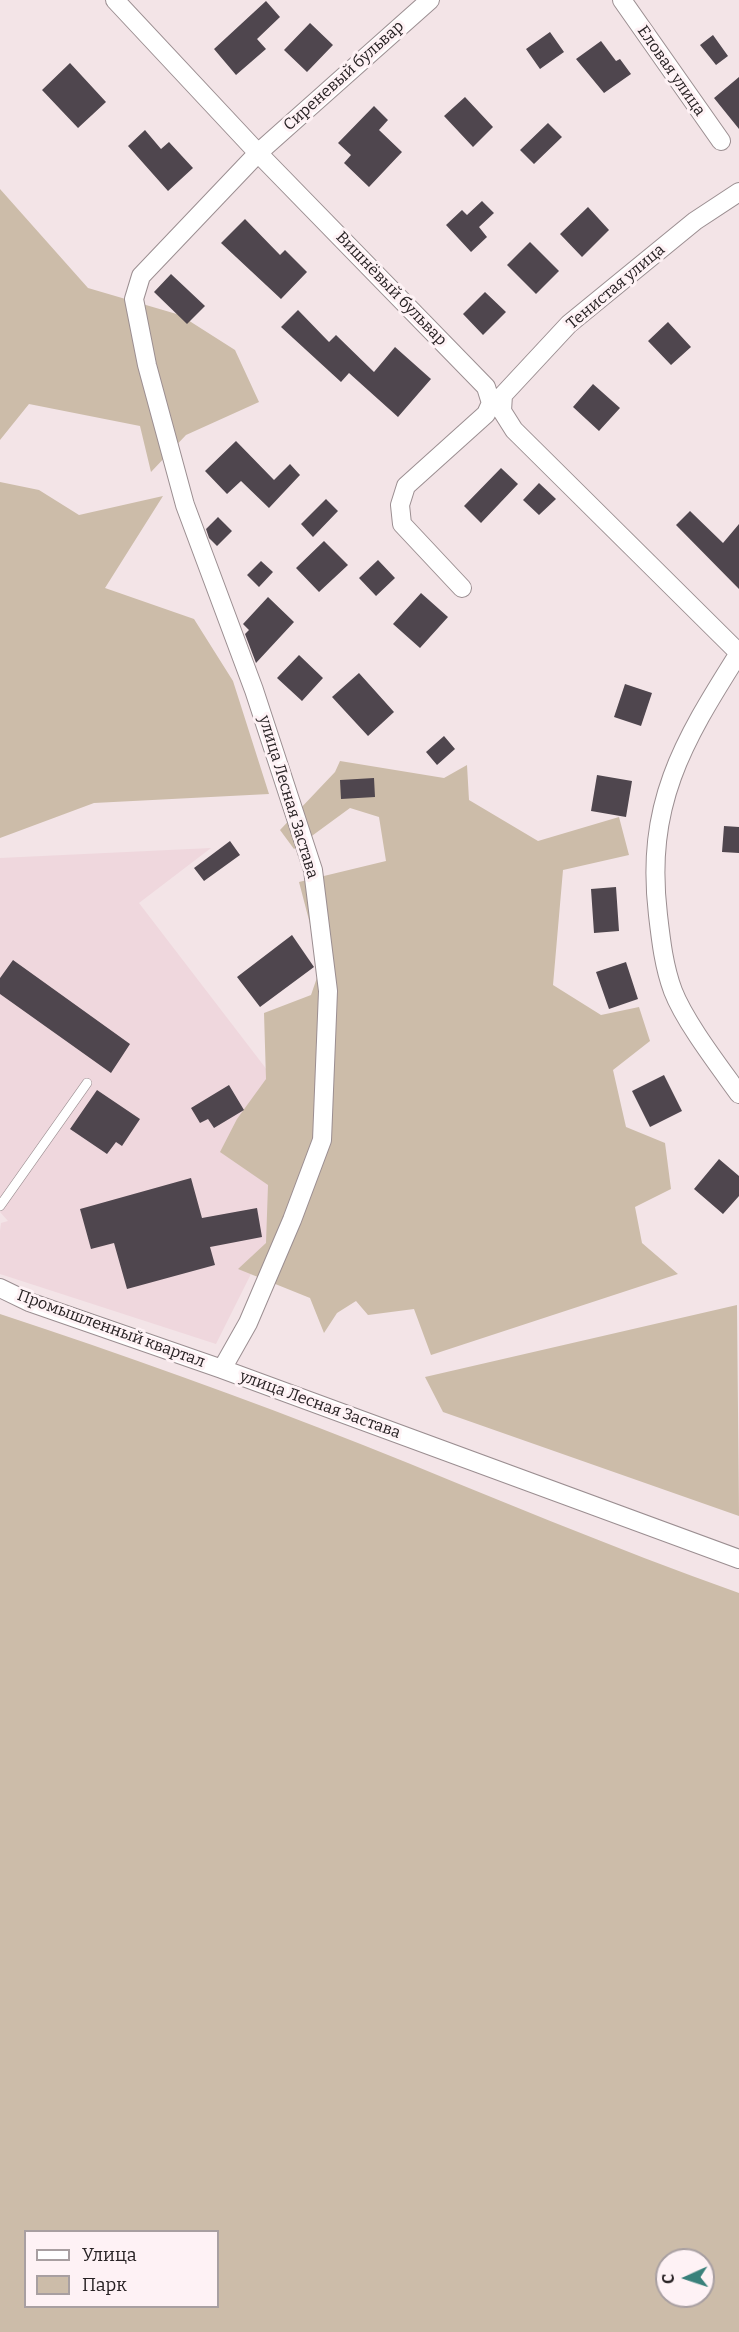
<!DOCTYPE html>
<html>
<head>
<meta charset="utf-8">
<style>
  body { margin:0 }
  #map { position:relative; width:739px; height:2332px; overflow:hidden; background:#f3e4e7; font-family:Bitter,serif }
  canvas { display:block }
  .legend { position:absolute; left:24px; top:2230px; width:195px; height:78px; box-sizing:border-box; background:#fef2f5; border:2px solid #a89fa1; margin:0; padding:8px 10px; list-style:none; font-size:18px; color:#282224 }
  .legend li { display:flex; align-items:center; gap:12px; height:30px }
  .legend b { width:30px; border:2px solid #a89fa1 }
  .north { position:absolute; left:655px; top:2248px; width:60px; height:60px; box-sizing:border-box; background:#fef2f5; border:2px solid #a89fa1; border-radius:50%; rotate:267deg; font-size:16px; font-weight:700; line-height:24px; text-align:center; color:#282224 }
  .north::after { content:''; display:block; margin:auto; width:21px; height:27px; background:#3a817b; clip-path:polygon(50% 0,100% 100%,50% 72%,0 100%) }
</style>
</head>
<body>
<div id="map">
<canvas width="739" height="2332"></canvas>
<ul class="legend">
<li><b style="height:8px;background:#fff"></b>Улица</li>
<li><b style="height:16px;background:#ccbca9"></b>Парк</li>
</ul>
<div class="north">С</div>
</div>
<script>
const ctx = document.querySelector('canvas').getContext('2d');
ctx.lineJoin = 'round';
function fillPath(path, color) { ctx.fillStyle = color; ctx.fill(path, 'evenodd'); }
function strokePath(path, color, width, dash) { ctx.strokeStyle = color; ctx.lineWidth = width; ctx.lineCap = dash ? 'butt' : 'round'; ctx.setLineDash(dash || []); ctx.stroke(path); }
function drawText(font, color, halo, rows, align = 'center') {
  ctx.font = font + ' Bitter,serif'; ctx.lineWidth = 6; ctx.setLineDash([]); ctx.textBaseline = 'middle'; ctx.strokeStyle = halo; ctx.fillStyle = color; for (const [text, x, y, turn = 0] of rows) {
    ctx.save(); ctx.translate(x, y); ctx.rotate((+turn || 0) * Math.PI / 180); ctx.textAlign = isNaN(turn) ? turn : align; if (halo) ctx.strokeText(text, 0, 0); ctx.fillText(text, 0, 0); ctx.restore();
  }
}
const built = new Path2D(`
  M211,848l-72,55 168,219 -22,84 -69,138 -216,-70v-43l1,-8 7,-2 -8,-9v-354z`);
const green = new Path2D(`
  M0,189l88,99 92,27 55,35 24,52 -73,33 -35,37 -11,-46 -111,-22 -29,36z
  M0,482l39,8 40,25 84,-19 -58,92 89,31 39,62 36,113 -175,9 -94,35z
  M340,761l104,17 23,-13 2,35 69,41 81,-24 10,38 -66,15 -10,115 48,30 38,-8 11,34 -37,29 13,57 39,16 6,46 -36,18 7,36 36,31 -247,81 -17,-46 -46,6 -12,-14 -19,12 -13,20 -14,-35 -72,-29 28,-26 2,-58 -48,-33 17,-33 29,-40 -2,-66 47,-18 10,-29 -22,-84 87,-21 -7,-44 -29,-9 -56,41 -14,-19 55,-58z
  M737,1305l2,211 -296,-104 -18,-35z
  M0,1314c122,40 244,84 363,131 125,50 249,103 376,148v739h-739zM26,2232h192v74h-192zM667,2260h36v36h-36z`);
const building = new Path2D(`
  M266,1l14,16 -23,22 9,10 -30,26 -22,-26z
  M310,23l23,22 -26,27 -23,-22z
  M550,32l14,20 -24,17 -14,-20z
  M713,35l15,21 -12,9 -16,-20z
  M601,41l15,20 4,-2 11,15 -27,19 -28,-34z
  M70,63l36,39 -28,26 -36,-38z
  M739,77v52l-25,-31z
  M465,97l28,30 -20,20 -29,-31z
  M374,106l14,14 -9,10 23,22 -33,35 -25,-24 7,-8 -13,-12z
  M548,123l14,14 -28,27 -14,-14z
  M145,130l16,19 8,-7 24,26 -25,23 -40,-45z
  M482,201l12,12 -15,14 8,10 -16,15 -25,-27 16,-15 5,5z
  M588,207l21,23 -27,27 -22,-23z
  M245,219l35,36 5,-5 22,22 -26,27 -60,-56z
  M530,242l29,29 -23,23 -29,-29z
  M171,274l34,32 -18,18 -33,-32z
  M485,292l21,20 -23,23 -20,-21z
  M298,310l31,32 7,-7 38,37 21,-25 36,32 -33,38 -49,-44 -8,9 -60,-55z
  M668,322l23,25 -20,18 -23,-24z
  M593,384l27,24 -21,23 -26,-24z
  M236,441l38,39 16,-16 10,11 -31,33 -28,-27 -14,13 -22,-23z
  M501,468l17,16 -37,39 -17,-17z
  M539,483l17,16 -17,16 -16,-15z
  M326,499l12,12 -25,26 -12,-13z
  M690,511l33,32 16,-19v65l-63,-64z
  M218,517l14,14 -15,15 -8,-8 -3,-9z
  M324,541l24,24 -29,27 -23,-24z
  M378,560l17,18 -19,18 -17,-18z
  M261,561l12,11 -14,15 -12,-12z
  M421,593l27,24 -28,31 -27,-24z
  M268,597l26,25 -38,41 -11,-29 4,-4 -6,-6z
  M299,655l24,23 -21,23 -25,-23z
  M359,673l35,39 -26,24 -36,-39z
  M625,684l27,9 -11,33 -27,-9z
  M444,736l11,13 -18,16 -11,-13z
  M597,775l35,6 -6,36 -35,-6z
  M374,778l1,19 -34,2 -1,-19z
  M724,826l15,1v26l-17,-1z
  M230,841l10,14 -36,26 -10,-13z
  M616,887l3,44 -25,2 -3,-44z
  M292,935l22,32 -54,40 -23,-30z
  M13,960l117,84 -19,29 -111,-79v-16z
  M626,962l12,37 -29,10 -13,-37z
  M664,1075l18,36 -32,16 -18,-36z
  M229,1085l15,25 -30,18 -6,-9 -8,4 -9,-15z
  M97,1090l43,29 -18,27 -6,-4 -9,12 -37,-25z
  M719,1159l20,17v20l-16,18 -29,-25z
  M191,1178l11,40 55,-10 5,29 -52,10 5,18 -88,24 -13,-46 -23,6 -11,-40z`);
const service = new Path2D(`
  M0,1206l87,-123`);
const minor = new Path2D(`
  M115,0l143,153 228,234 5,16 -5,11 -80,72 -6,19 2,19 60,64
  M430,0l-172,153 -117,123 -7,23 13,66 38,140 69,185 59,180 15,121 -6,149 -30,80 -44,103 -26,46 517,190
  M622,0l99,141
  M739,192l-44,29 -126,103 -66,71 -1,16 12,19 225,223
  M739,653c-57,90 -94,152 -81,262 3,26 6,52 15,76 12,31 46,75 66,103
  M0,1288l29,14 193,67`);
const streetNames = [
  ["Еловая улица",671,71,55],
  ["Сиреневый бульвар",344,76,-42],
  ["Тенистая улица",616,287,-40],
  ["Вишнёвый бульвар",391,289,46],
  ["улица Лесная Застава",288,797,73],
  ["Промышленный квартал",111,1329,20],
  ["улица Лесная Застава",320,1405,20]
];
fillPath(built, '#efd7dd');
fillPath(green, '#ccbca9');
fillPath(building, '#4f464e');
strokePath(service, '#9b8e91', 10);
strokePath(minor, '#9b8e91', 20);
strokePath(service, '#fff', 9);
strokePath(minor, '#fff', 18);
drawText('16px', '#282224', '#fef2f5', streetNames);
</script>
</body>
</html>
